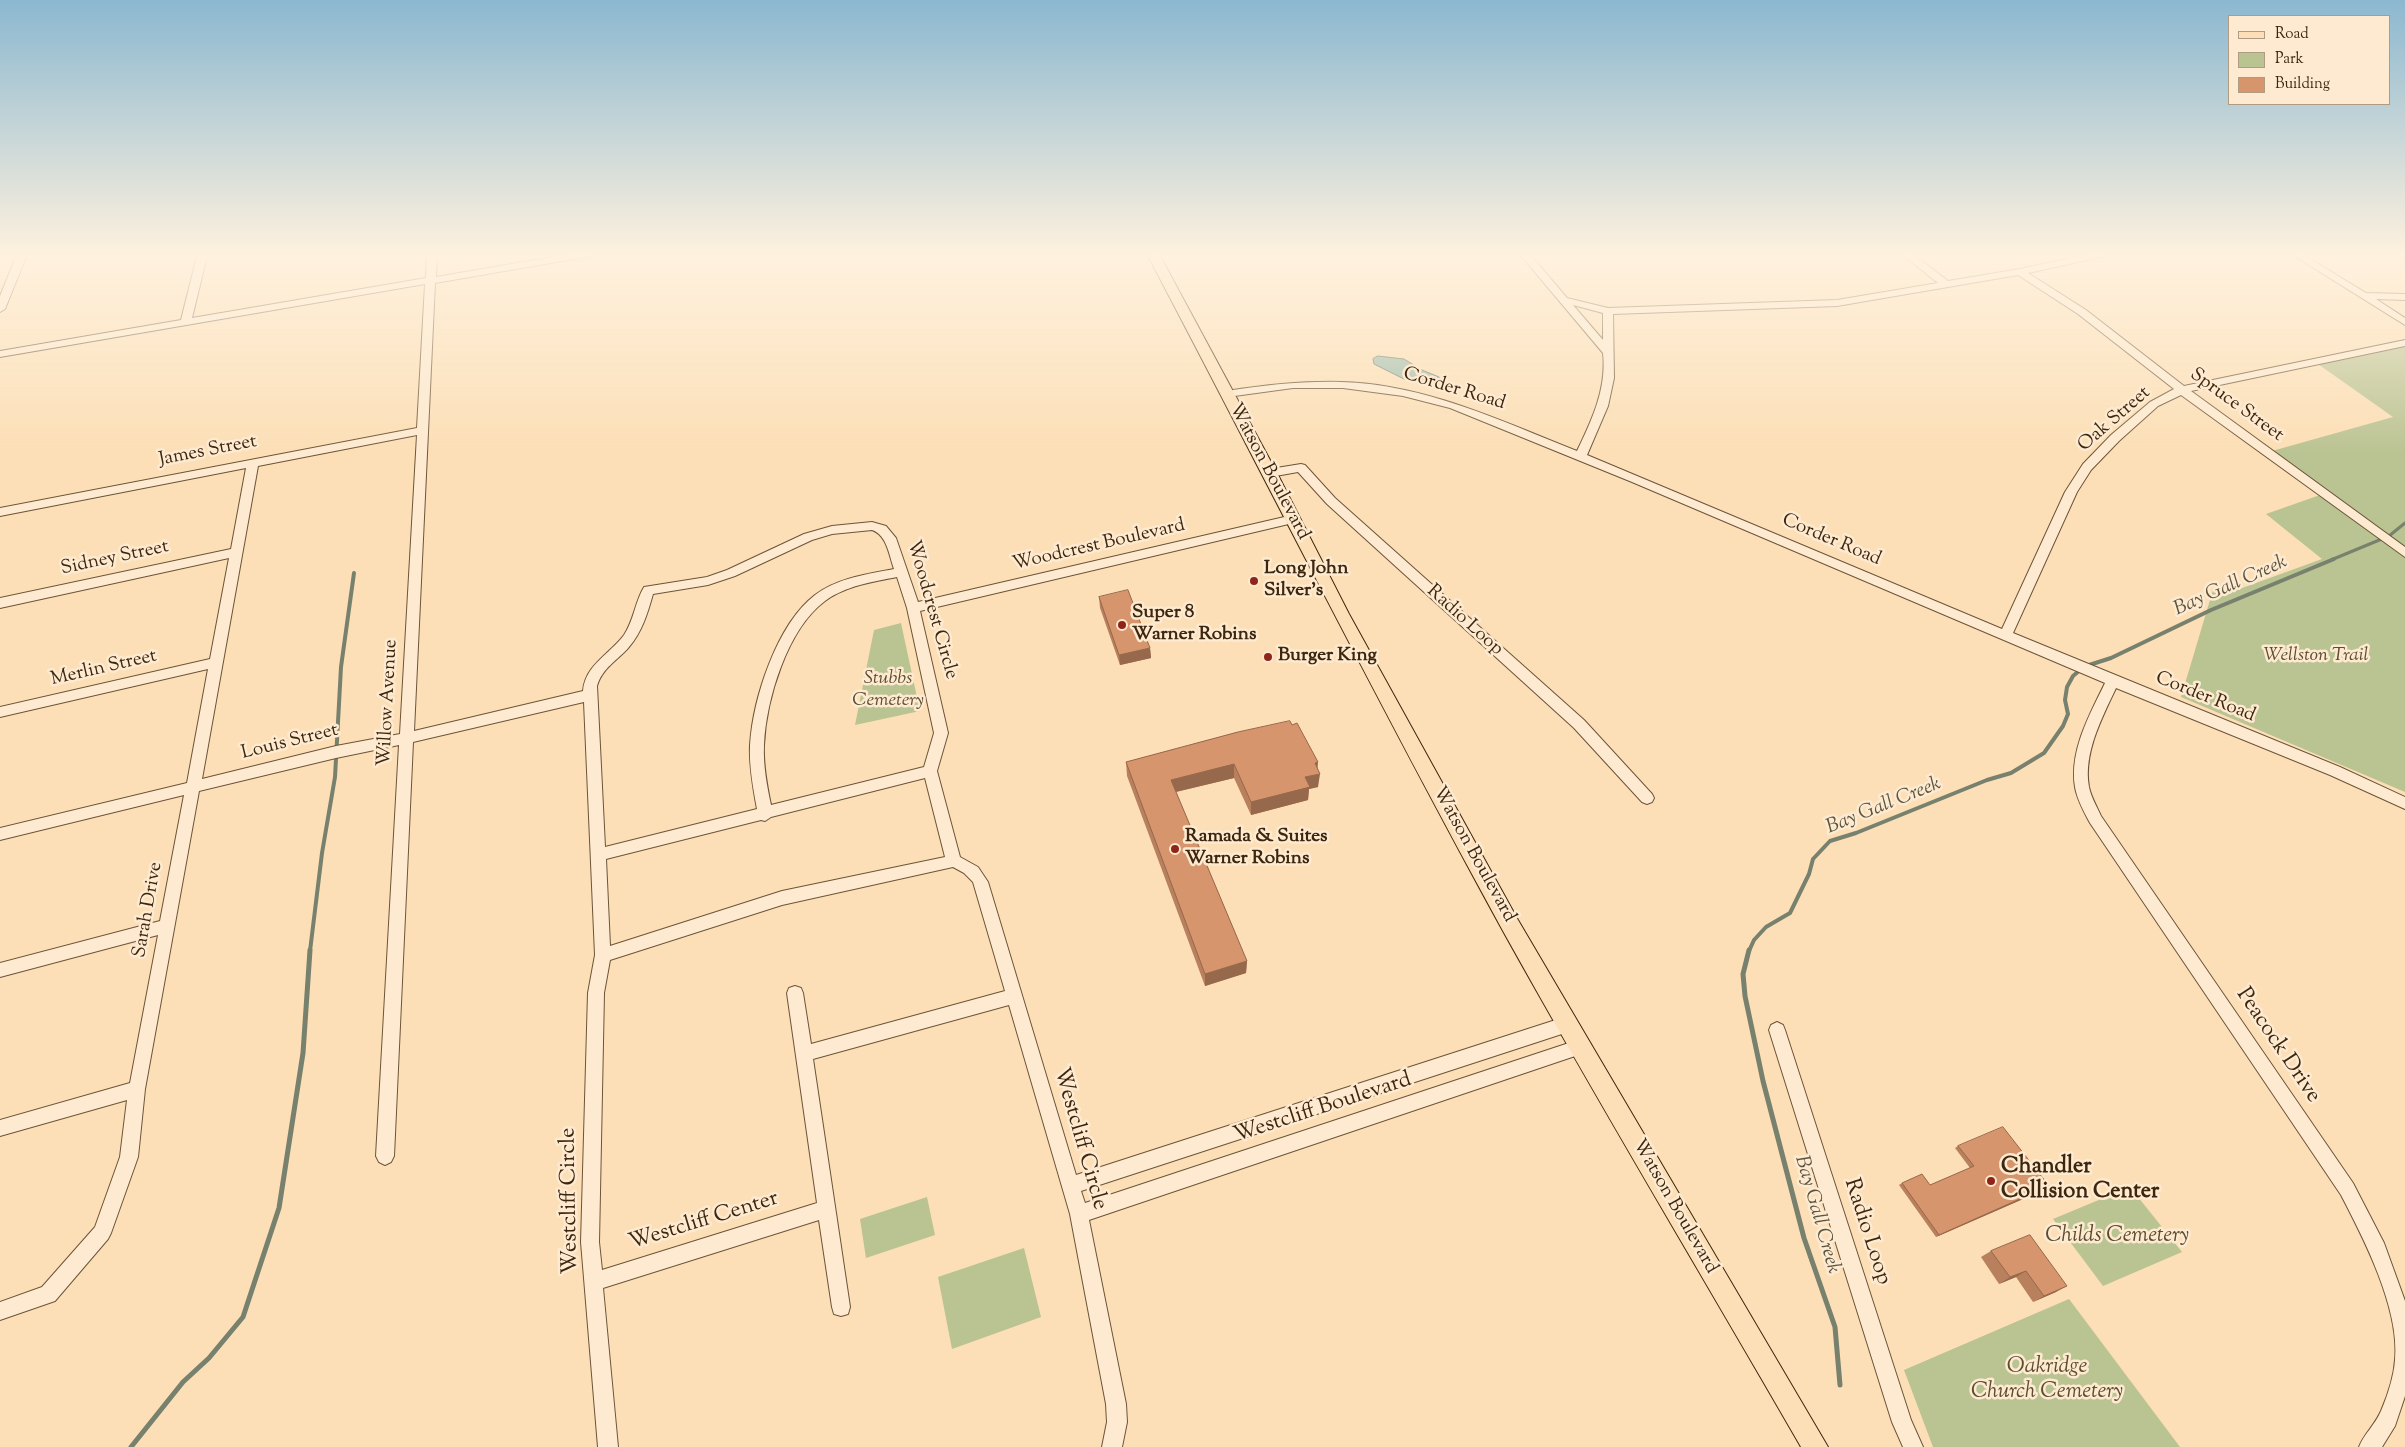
<!DOCTYPE html>
<html>
<head>
<meta charset="utf-8">
<style>
  body { margin:0 }
  #map { position:relative; width:2405px; height:1447px; overflow:hidden; background:#fcdfb6; font-family:"Sorts Mill Goudy",serif }
  canvas { display:block }
  .legend { position:absolute; left:2228px; top:15px; width:162px; height:90px; box-sizing:border-box; background:#fdead0; border:1px solid #b09c82; margin:0; padding:6px 9px; list-style:none; font-size:15px; color:#3c260e }
  .legend li { display:flex; align-items:center; gap:10px; height:25px }
  .legend b { width:25px; border:1px solid #b09c82 }
</style>
</head>
<body>
<div id="map">
<canvas width="2405" height="1447"></canvas>
<ul class="legend">
<li><b style="height:6px;background:#fcdfb6"></b>Road</li>
<li><b style="height:14px;background:#bac392"></b>Park</li>
<li><b style="height:14px;background:#d7956d"></b>Building</li>
</ul>
</div>
<script>
const ctx = document.querySelector('canvas').getContext('2d');
ctx.lineJoin = 'round';
function fillPath(path, color) { ctx.fillStyle = color; ctx.fill(path, 'evenodd'); }
function strokePath(path, color, width, dash) { ctx.strokeStyle = color; ctx.lineWidth = width; ctx.lineCap = dash ? 'butt' : 'round'; ctx.setLineDash(dash || []); ctx.stroke(path); }
function drawText(font, color, halo, rows, align = 'center') {
  ctx.font = font + ' "Sorts Mill Goudy",serif'; ctx.lineWidth = 5; ctx.setLineDash([]); ctx.textBaseline = 'middle'; ctx.strokeStyle = halo; ctx.fillStyle = color; for (const [text, x, y, turn = 0] of rows) {
    ctx.save(); ctx.translate(x, y); ctx.rotate((+turn || 0) * Math.PI / 180); ctx.textAlign = isNaN(turn) ? turn : align; if (halo) ctx.strokeText(text, 0, 0); ctx.fillText(text, 0, 0); ctx.restore();
  }
}
const green = new Path2D(`
  M2405,346v200l-3,2 -130,-97 121,-34 -75,-53z
  M2320,495l85,63v234l-224,-95 32,-107 10,5 99,-36 -56,-45z
  M901,623l19,88 -65,14 19,-95z
  M2130,1187l52,65 -79,34 -50,-67z
  M927,1197l8,38 -69,23 -6,-39z
  M1024,1248l17,69 -89,32 -14,-72z
  M2069,1299l111,148h-247l-29,-77z`);
const water = new Path2D(`
  M1378,356l26,3 18,11 17,7 4,6 -3,3 -34,-6 -32,-16 -1,-5z`);
const streamFar2 = new Path2D(`
  M2331,560l58,-24 16,-13`);
const streamFar1 = new Path2D(`
  M2086,666l25,-8 100,-48 123,-51
  M310,951l12,-98 13,-76 6,-110 13,-94
  M1749,951l5,-11 12,-13 24,-14 19,-39 4,-15 17,-18 26,-8 131,-53 24,-7 33,-20 19,-27 5,-12 -3,-14 2,-13 6,-11 7,-6`);
const stream = new Path2D(`
  M1749,950l-6,24 2,22 18,85 41,157 31,89 5,58
  M131,1447l52,-65 26,-24 34,-41 36,-109 24,-155 7,-103`);
const minor = new Path2D(`
  M18,252h10l-23,57 -5,3v-16z
  M198,252h10l-16,66 234,-40 1,-26h10l-1,25 145,-25h21l-5,3 -162,28 -21,448 169,-40c2,-26 27,-37 41,-56 10,-15 11,-33 20,-48l63,-10 20,-7 77,-36 28,-8 40,-4 14,4 10,12 22,64 375,-87 4,1 2,3 -6,4 -373,88 28,122 -11,38 23,86 18,10 10,15 88,293 492,-159 6,3 2,5 -2,5 -6,3 -487,159 4,12 496,-164 6,3 2,5 -2,5 -498,168 37,184 1,18 -5,25h-20l5,-25 -1,-18 -36,-190 -61,-209 -196,54 37,248 -2,7 -7,2 -7,-2 -2,-7 -13,-87 -216,68 15,159h-20l-17,-205 7,-249 7,-38 -11,-253 -171,40 -19,414 -3,6 -6,3 -6,-3 -3,-6 23,-411 -63,13 -137,33 -54,298 -7,68 -27,76 -3,6 -53,62 -55,19v-18l42,-15 53,-60 25,-70 7,-57 -127,36v-16l130,-37 28,-148 -158,42v-14l160,-42 24,-126 -184,45v-12l187,-45 21,-114 -208,48v-10l210,-48 19,-101 -229,50v-10l231,-49 15,-81 -246,48v-8l417,-80 8,-144 -425,73v-6l181,-31zM417,435l-17,299 -64,12 -134,33 56,-313zM872,530c15,5 17,25 22,39 -26,5 -57,9 -79,26 -38,29 -62,103 -65,150 -1,21 3,43 7,64l-152,38 -8,-161c5,-18 21,-26 32,-39 13,-15 19,-35 24,-53l55,-9 27,-9 77,-36 20,-6zM897,577l10,31 27,125 -10,34 -153,38c-4,-19 -8,-40 -7,-60 2,-45 23,-116 61,-144 20,-15 47,-19 72,-24zM925,778l20,79 -163,34 -172,55 -4,-87 155,-39 4,1 6,-4zM953,867l11,6 9,9 32,109 -194,53 -8,-51 -2,-5 -6,-2 -6,2 -2,5 30,210 -215,67 -3,-28 5,-249 6,-33 172,-55z
  M1518,252h10l39,46 41,10 229,-8 101,-17 -39,-31h11l38,29 72,-12 78,-17h17l-5,3 -82,18 58,37 98,76 221,-46v6l-214,45 214,156v10l-224,-162 -23,11 -39,35 -28,29 -14,22 -64,141 327,134 65,30v12l-75,-34 -214,-87c-14,30 -33,65 -27,99 2,10 8,20 12,29l252,367 31,60 21,58v95l-10,30 -13,21h-23c5,-13 16,-22 22,-36 6,-14 13,-35 14,-51 5,-51 -31,-121 -54,-165l-251,-372c-6,-11 -13,-24 -15,-36 -6,-36 15,-73 30,-104l-473,-201 -182,-74 -47,-12 -60,-8h-50l-66,9 -5,-3 5,-3c38,-6 75,-10 114,-9 83,2 160,39 236,69 15,-31 30,-63 26,-98zM2018,275l60,39 96,75 -24,13 -39,33 -28,29 -18,28 -63,137 -415,-174 21,-49 6,-28 -1,-64 224,-8zM1573,305l30,8v27z
  M2288,252h11l67,41 39,1v6l-29,-1 29,19v7z
  M1301,464l4,1 30,33 249,222 68,74 2,4 -2,4 -5,2 -5,-2 -68,-74 -247,-224 -29,-32 -28,5 -6,-4 6,-4z
  M1777,1022l6,3 2,5 126,390 12,27h-20l-11,-25 -123,-392 2,-5z`);
const major = new Path2D(`
  M1146,252h12l119,221 72,141 169,306 310,527h-27c-99,-172 -202,-343 -298,-516 -123,-224 -238,-453 -357,-679z`);
const wall = new Path2D(`
  M1099,597l51,51 1,10 -31,7 -20,-57z
  M1238,732l79,37 1,18 -9,2 -1,11 -57,15 -17,-37 -58,14 71,169 -1,12 -41,13 -78,-210 -1,-14z
  M1958,1146l91,40 -3,3 -110,48 -37,-52 3,-2 28,2 40,-17 -15,-20z
  M2030,1235l26,57 -23,10 -17,-25 -17,7 -18,-27 10,-6z`);
const shadedWall = new Path2D(`
  M1150,648l1,10 -31,7 -1,-10z
  M1318,762l-1,13 3,-1 -2,13 -9,2 -1,11 -57,15v-13l64,-39z
  M1234,764v14l-63,15v-13z
  M1247,961l-1,12 -41,13v-12z
  M2049,1186l-3,3 -110,48 3,-2z
  M2026,1271l-10,6 -17,7 11,-7z
  M2067,1286l-11,6 -23,10 11,-6z`);
const building = new Path2D(`
  M1128,590l22,58 -31,7 -20,-58z
  M1290,721l2,4 5,-2 21,39 -3,1 5,11 -15,3 5,10 -59,15 -17,-38 -63,16 76,181 -42,13 -79,-212 112,-30z
  M2003,1127l46,59 -110,49 -37,-52 20,-9 8,11 44,-19 -16,-20z
  M2030,1235l37,51 -23,10 -18,-25 -16,6 -19,-26z`);
const markers = [
  [1254,581,5,"#8f2418"],
  [1122,625,5,"#8f2418"],
  [1268,657,5,"#8f2418"],
  [1175,849,5,"#8f2418"],
  [1991,1181,5,"#8f2418"]
];
const streetNames = [
  ["Corder Road",1454,390,17],
  ["Spruce Street",2236,406,36],
  ["Oak Street",2115,420,-41],
  ["James Street",208,452,-11],
  ["Watson Boulevard",1268,472,62],
  ["Corder Road",1831,541,23],
  ["Woodcrest Boulevard",1099,546,-13],
  ["Sidney Street",115,559,-12],
  ["Woodcrest Circle",931,610,74],
  ["Radio Loop",1464,621,42],
  ["Merlin Street",104,669,-13],
  ["Corder Road",2205,698,22],
  ["Willow Avenue",389,703,-87],
  ["Louis Street",290,743,-14],
  ["Watson Boulevard",1473,855,61],
  ["Sarah Drive",149,910,-80],
  ["Watson Boulevard",1674,1207,60]
];
const poiNames = [
  ["Long John",1264,570],
  ["Silver's",1264,592],
  ["Super 8",1132,614],
  ["Warner Robins",1132,636],
  ["Burger King",1278,657],
  ["Ramada & Suites",1185,838],
  ["Warner Robins",1185,860]
];
const parkNames = [
  ["Wellston Trail",2316,657],
  ["Stubbs",888,680],
  ["Cemetery",888,702]
];
const waterNames = [
  ["Bay Gall Creek",2231,587,-24],
  ["Bay Gall Creek",1884,807,-22],
  ["Bay Gall Creek",1816,1215,74]
];
const nearStreetnames = [
  ["Peacock Drive",2277,1046,56],
  ["Westcliff Boulevard",1323,1109,-18],
  ["Westcliff Circle",1079,1139,74],
  ["Westcliff Circle",571,1201,-91],
  ["Westcliff Center",704,1222,-17],
  ["Radio Loop",1866,1232,72]
];
const nearPoinames = [
  ["Chandler",2001,1168],
  ["Collision Center",2001,1193]
];
const nearParknames = [
  ["Childs Cemetery",2117,1237],
  ["Oakridge",2047,1368],
  ["Church Cemetery",2047,1393]
];
fillPath(green, '#bac392');
fillPath(water, '#9fbdad');
strokePath(water, '#77816d', 1);
strokePath(streamFar2, '#77816d', 3);
strokePath(streamFar1, '#77816d', 4);
strokePath(stream, '#77816d', 5);
strokePath(minor, '#6c5438', 2);
strokePath(major, '#3c260e', 2);
fillPath(minor, '#fdead0');
fillPath(major, '#fcdfb6');
fillPath(wall, '#b9805e');
fillPath(shadedWall, '#96684c');
fillPath(building, '#d7956d');
strokePath(building, '#96684c', 1);
const sky = ctx.createLinearGradient(0, 0, 0, 454);
sky.addColorStop(0, '#8bb8d0');
sky.addColorStop(0.56, '#fef1de');
sky.addColorStop(1, '#fef1de00');
ctx.fillStyle = sky;
ctx.fillRect(0, 0, 2405, 454);
for (const [x, y, r, color] of markers) { const dot = new Path2D(); dot.arc(x, y, r, 0, 2 * Math.PI); ctx.fillStyle = color; ctx.fill(dot); strokePath(dot, '#fdead0', 2); }
drawText('19px', '#3c260e', '#fdead0', streetNames);
drawText('bold 19px', '#3c260e', '#fdead0', poiNames, 'left');
drawText('italic 19px', '#5c4d2f', '#fdead0', parkNames);
drawText('italic 20px', '#5a533e', '#fdead0', waterNames);
drawText('22px', '#3c260e', '#fdead0', nearStreetnames);
drawText('bold 22px', '#3c260e', '#fdead0', nearPoinames, 'left');
drawText('italic 22px', '#5c4d2f', '#fdead0', nearParknames);
</script>
</body>
</html>
